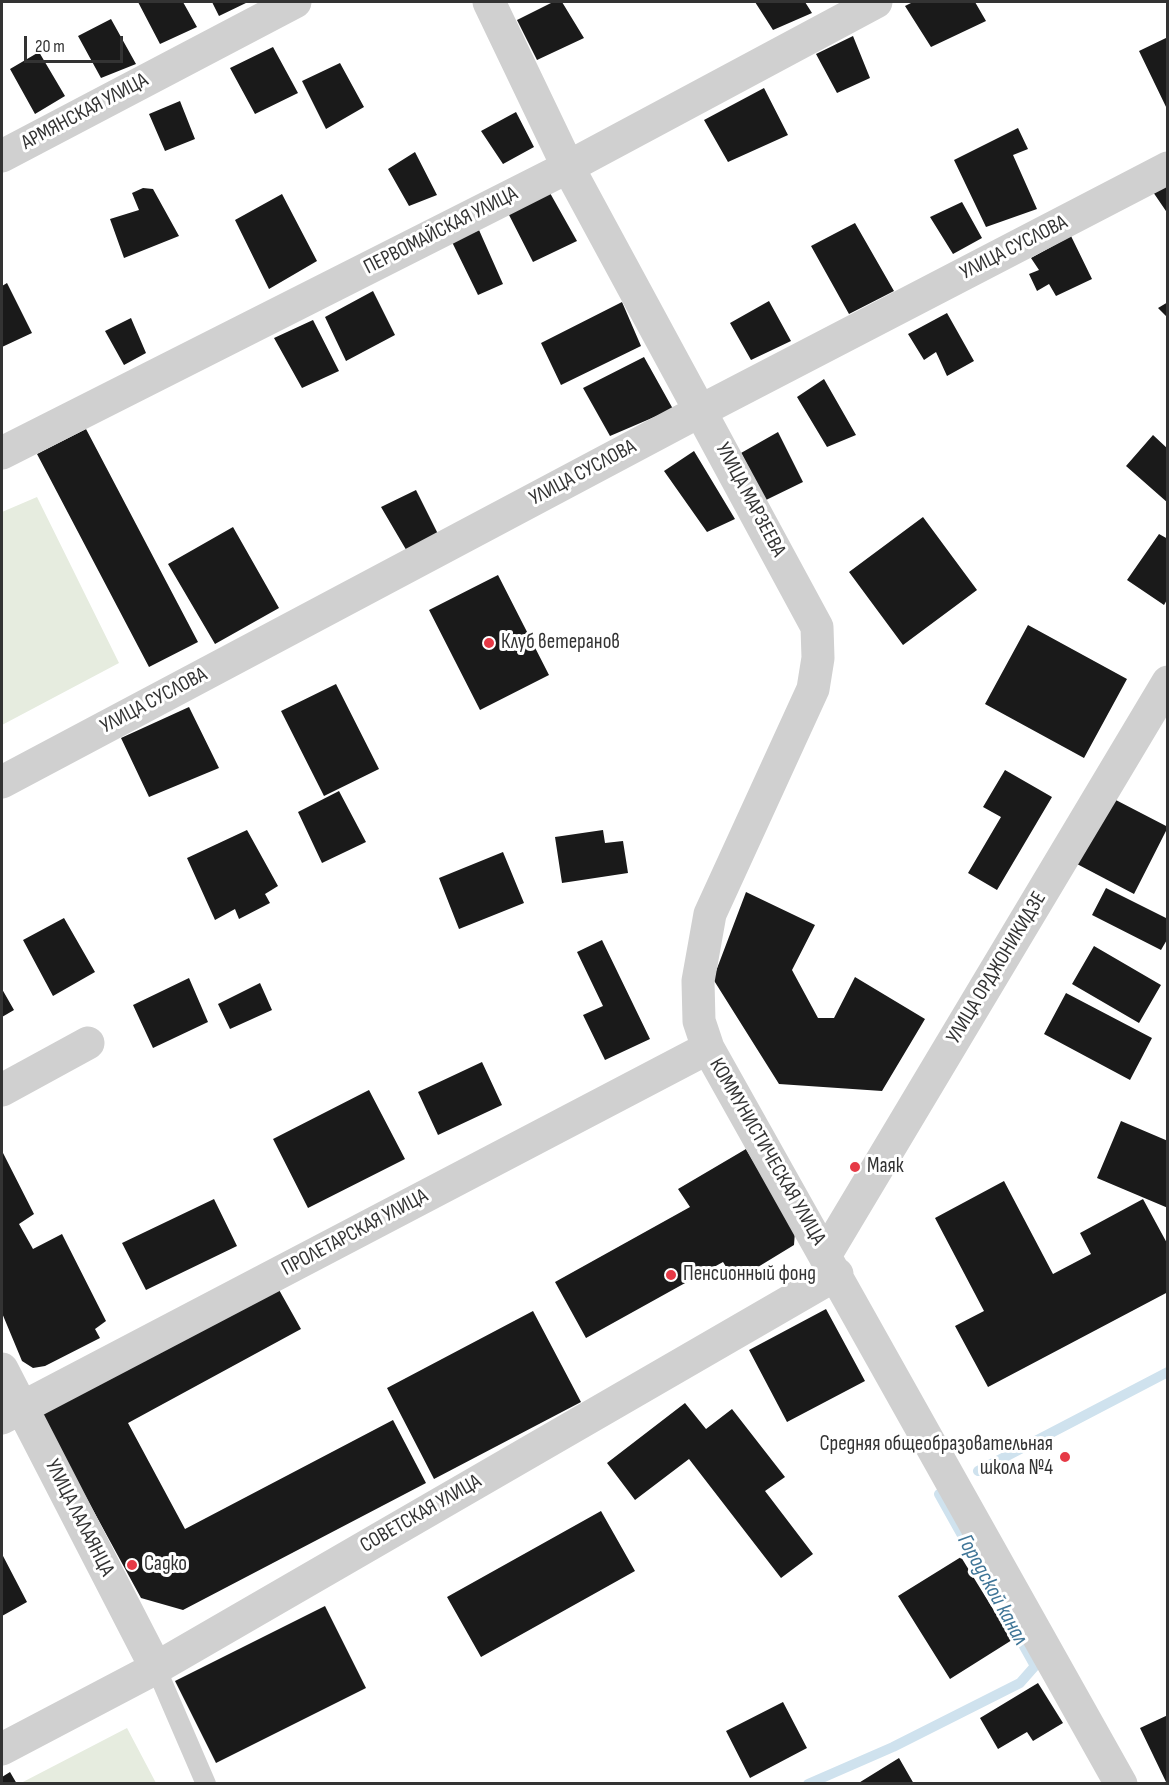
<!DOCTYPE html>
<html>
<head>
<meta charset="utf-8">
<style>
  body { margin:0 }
  #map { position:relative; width:1169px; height:1785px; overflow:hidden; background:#fff; font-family:"Sofia Sans Condensed",sans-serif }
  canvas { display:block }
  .frame { position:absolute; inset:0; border:3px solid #333; pointer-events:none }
  .scale { position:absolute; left:24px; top:36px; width:99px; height:27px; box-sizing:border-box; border:3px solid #333; border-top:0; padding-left:8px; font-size:18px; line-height:21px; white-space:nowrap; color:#333; -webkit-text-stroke:4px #fff; paint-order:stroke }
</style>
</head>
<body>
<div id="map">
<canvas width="1169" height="1785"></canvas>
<div class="frame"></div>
<div class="scale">20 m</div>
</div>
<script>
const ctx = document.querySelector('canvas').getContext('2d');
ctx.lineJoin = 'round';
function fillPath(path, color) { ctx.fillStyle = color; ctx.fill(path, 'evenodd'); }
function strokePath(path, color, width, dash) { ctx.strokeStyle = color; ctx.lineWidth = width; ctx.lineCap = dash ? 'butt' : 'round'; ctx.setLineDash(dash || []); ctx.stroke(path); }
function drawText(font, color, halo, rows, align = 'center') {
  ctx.font = font + ' "Sofia Sans Condensed",sans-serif'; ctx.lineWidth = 6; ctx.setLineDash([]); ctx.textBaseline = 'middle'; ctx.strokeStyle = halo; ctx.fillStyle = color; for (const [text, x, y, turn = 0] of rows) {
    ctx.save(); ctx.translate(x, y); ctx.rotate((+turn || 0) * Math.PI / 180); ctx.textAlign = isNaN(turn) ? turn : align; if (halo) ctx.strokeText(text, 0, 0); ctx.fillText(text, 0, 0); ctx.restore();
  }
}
const green = new Path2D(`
  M37,497l82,166 -117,62v-213z
  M127,1728l29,55h-135z`);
const stream = new Path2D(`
  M978,1471l190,-99
  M808,1784l85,-37 127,-64 15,-17 -96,-172`);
const building = new Path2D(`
  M138,2h45l14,25 -37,17z
  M212,2h36l-29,14z
  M553,2h9l22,36 -47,22 -20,-40z
  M755,2h50l7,11 -39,17z
  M913,2h62l11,19 -55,26 -26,-41z
  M111,19l25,45 -35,14 -23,-42z
  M853,36l17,42 -33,15 -21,-39z
  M1168,37v74l-29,-60z
  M273,47l25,46 -43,21 -25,-46z
  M39,52l26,44 -30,18 -25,-45z
  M340,63l24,44 -38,22 -24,-48z
  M764,88l24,47 -60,27 -24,-42z
  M180,101l15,38 -30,12 -16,-37z
  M516,112l18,35 -31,17 -22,-33z
  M1018,128l10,21 -15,6 24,54 -51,18 -32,-67z
  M415,152l22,43 -28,11 -21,-37z
  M1168,183v31l-15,-22z
  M143,188l10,1 26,47 -55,22 -14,-39 29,-9 -7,-17z
  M550,193l27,48 -44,21 -25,-49z
  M282,194l35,67 -48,28 -34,-69z
  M962,202l20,36 -29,16 -23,-37z
  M855,223l39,68 -45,23 -38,-68z
  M479,230l24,54 -25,11 -26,-53z
  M1071,236l21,43 -36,17 -7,-12 -12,7 -8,-17 10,-4 -8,-12z
  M7,283l25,50 -30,14v-61z
  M373,291l22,44 -49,26 -21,-44z
  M769,301l22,40 -40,19 -21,-37z
  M622,302l19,44 -80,39 -20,-42z
  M1168,302v16l-10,-10z
  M947,313l27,48 -27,15 -11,-24 -12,8 -16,-26z
  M131,318l15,35 -22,12 -19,-34z
  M313,320l26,51 -37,17 -28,-50z
  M644,357l29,52 -63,27 -27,-48z
  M824,379l32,56 -29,12 -30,-50z
  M86,429l112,213 -49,25 -112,-213z
  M778,432l25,50 -37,18 -25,-47z
  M1153,435l15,14v54l-42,-37z
  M694,451l41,68 -28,13 -43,-61z
  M416,490l23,46 -31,17 -27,-46z
  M923,517l54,73 -74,55 -54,-73z
  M233,527l46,81 -64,36 -47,-80z
  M1159,534l9,5v59l-4,7 -37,-25z
  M498,575l51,100 -69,35 -51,-100z
  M1028,625l99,54 -43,79 -99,-54z
  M336,684l43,85 -55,27 -43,-85z
  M189,707l30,61 -70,29 -28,-59z
  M1005,770l47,27 -55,93 -29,-17 33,-56 -18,-10z
  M339,791l27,51 -44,21 -24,-51z
  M1112,798l56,29 -34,67 -57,-30z
  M247,830l31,56 -13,8 5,9 -31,16 -4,-10 -20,11 -28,-62z
  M603,830l2,13 18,-2 5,32 -66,10 -7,-46z
  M503,852l21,51 -65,26 -20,-51z
  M1106,888l62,31v19l-7,12 -69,-35z
  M746,892l69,33 -23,45 26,48h16l21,-41 70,42 -43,72 -103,-7 -66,-105z
  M64,918l31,54 -42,24 -30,-56z
  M602,940l48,99 -45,21 -22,-45 20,-9 -26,-54z
  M1094,946l67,39 -22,38 -67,-39z
  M189,978l19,44 -55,26 -20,-43z
  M260,983l12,27 -42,19 -12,-25z
  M2,989l12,21 -12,7z
  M1066,993l86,45 -22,42 -86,-46z
  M482,1062l20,43 -64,30 -20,-43z
  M369,1090l36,69 -97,49 -35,-69z
  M1121,1121l47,20v67l-71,-30z
  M746,1149l49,82 -1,14 -59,36 -12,-19 -137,76 -31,-56 135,-75 -12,-18z
  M2,1151l32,63 -15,10 14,25 29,-15 44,87 -11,8 5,9 -55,28 -12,2 -11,-7 -20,-48z
  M1004,1181l49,93 38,-20 -11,-21 63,-34 25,46v47l-180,95 -33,-61 29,-15 -49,-93z
  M214,1199l23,47 -91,44 -24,-47z
  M278,1288l23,41 -173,94 57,106 208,-109 33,63 -243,127 -42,-12 -102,-187z
  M826,1309l39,72 -78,41 -38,-72z
  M533,1311l48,91 -147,77 -47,-91z
  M685,1403l21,26 26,-20 53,68 -20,14 48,63 -32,24 -92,-119 -54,41 -28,-37z
  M601,1511l34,60 -154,86 -34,-60z
  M2,1554l25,48 -25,14z
  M961,1557l51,83 -62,39 -52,-83z
  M325,1606l41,82 -150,75 -41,-82z
  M1038,1683l25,40 -30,18 -6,-9 -29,17 -18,-31z
  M783,1702l24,46 -57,30 -24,-47z
  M1168,1715v69h-1l-27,-56z
  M899,1758l15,26h-57z
  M10,1772l7,12h-15v-7z`);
const lane = new Path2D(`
  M156,1668l50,116`);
const street = new Path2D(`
  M489,2l79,165 249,460 1,31 -5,31 -103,225 -12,67 1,40 9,27 413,736
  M2,156l293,-154
  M2,453l566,-286 308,-165
  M2,782l700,-372 466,-242
  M2,1090l86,-47
  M826,1254l342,-572
  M2,1369l154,299
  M2,1418l706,-370
  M2,1749l154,-81 681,-394`);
const markers = [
  [489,643,6,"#e63946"],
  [855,1167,6,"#e63946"],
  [671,1275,6,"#e63946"],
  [1065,1457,6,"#e63946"],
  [132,1565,6,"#e63946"]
];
const streetNames = [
  ["АРМЯНСКАЯ УЛИЦА",85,112,-28],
  ["ПЕРВОМАЙСКАЯ УЛИЦА",441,231,-27],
  ["УЛИЦА СУСЛОВА",1014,248,-27],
  ["УЛИЦА СУСЛОВА",583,473,-28],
  ["УЛИЦА МАРЗЕЕВА",750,500,62],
  ["УЛИЦА СУСЛОВА",154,701,-28],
  ["УЛИЦА ОРДЖОНИКИДЗЕ",997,968,-59],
  ["КОММУНИСТИЧЕСКАЯ УЛИЦА",767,1152,60],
  ["ПРОЛЕТАРСКАЯ УЛИЦА",355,1233,-28],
  ["СОВЕТСКАЯ УЛИЦА",421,1514,-30],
  ["УЛИЦА ЛАЛАЯНЦА",79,1518,63]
];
const poiNames = [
  ["Клуб ветеранов",501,643],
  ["Маяк",867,1167],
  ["Пенсионный фонд",683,1275],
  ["Средняя общеобразовательная",1053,1445,"right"],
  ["школа №4",1053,1469,"right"],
  ["Садко",144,1565]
];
const waterNames = [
  ["Городской канал",992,1590,61]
];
fillPath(green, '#e6ecdf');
strokePath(stream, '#cfe2ee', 10);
fillPath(building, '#1a1a1a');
strokePath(lane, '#d0d0d0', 20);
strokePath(street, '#d0d0d0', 33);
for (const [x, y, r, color] of markers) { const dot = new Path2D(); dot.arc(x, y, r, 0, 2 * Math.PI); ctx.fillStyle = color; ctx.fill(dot); strokePath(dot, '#fff', 2); }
drawText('21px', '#333', '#fff', streetNames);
drawText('21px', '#333', '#fff', poiNames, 'left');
drawText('italic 22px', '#3f7597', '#fff', waterNames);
</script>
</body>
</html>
